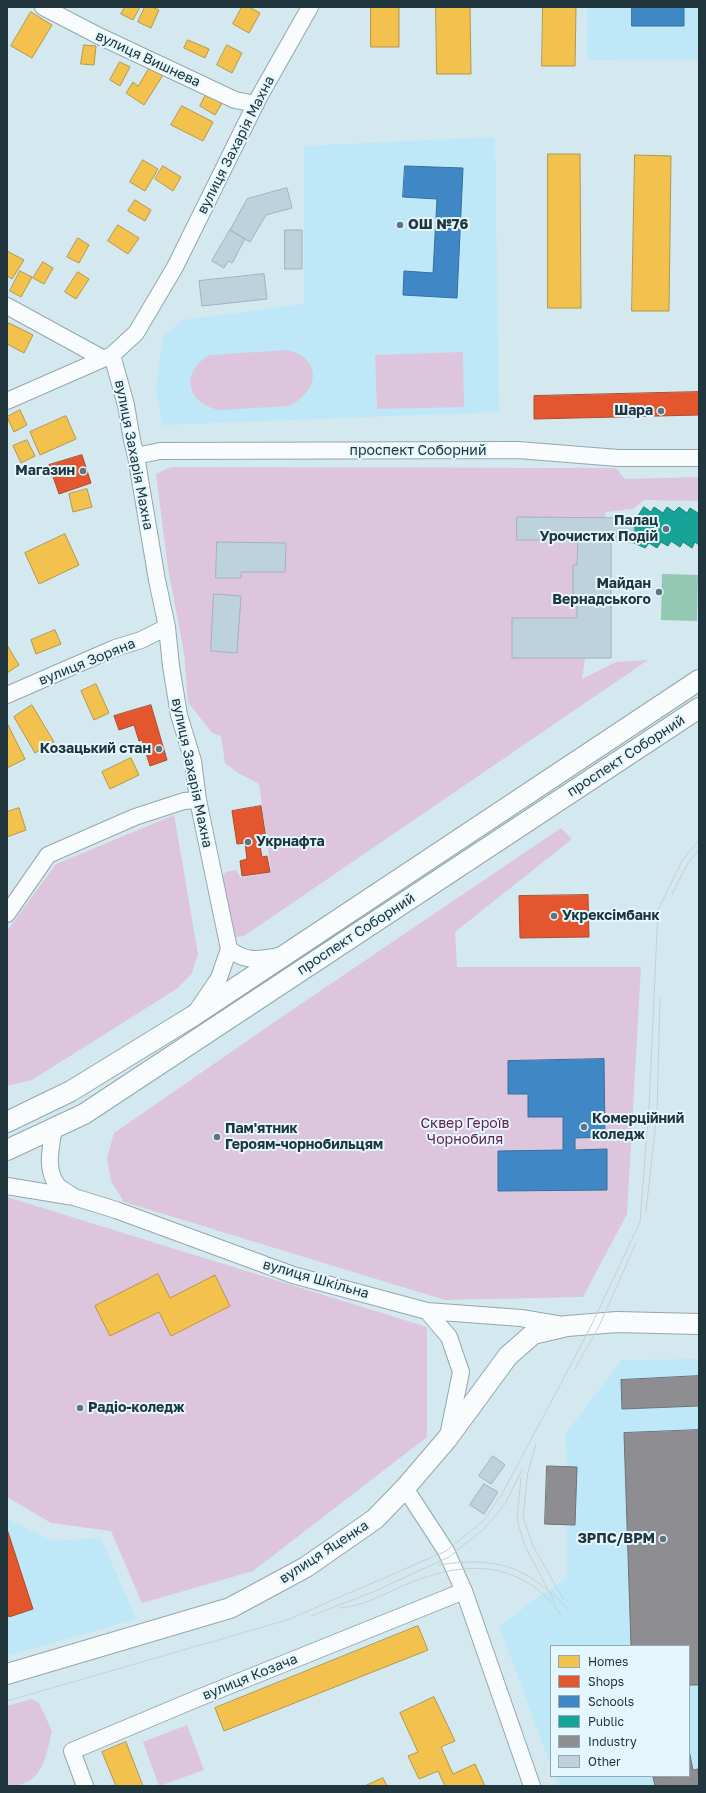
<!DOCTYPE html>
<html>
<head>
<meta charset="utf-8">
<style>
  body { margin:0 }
  #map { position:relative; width:706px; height:1793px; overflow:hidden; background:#d3e8ef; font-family:"Golos Text",sans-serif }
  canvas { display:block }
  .frame { position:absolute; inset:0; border:8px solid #21353c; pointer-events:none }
  .legend { position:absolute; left:550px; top:1645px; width:140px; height:132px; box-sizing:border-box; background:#e4f7ff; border:1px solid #96a9b1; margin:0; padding:5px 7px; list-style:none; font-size:12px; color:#21353c }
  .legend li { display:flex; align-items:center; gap:8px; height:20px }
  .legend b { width:20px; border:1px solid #96a9b1 }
</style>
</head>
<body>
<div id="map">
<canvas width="706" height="1793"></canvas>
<div class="frame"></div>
<ul class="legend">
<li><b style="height:11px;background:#f2c14e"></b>Homes</li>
<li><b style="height:11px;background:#e4572e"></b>Shops</li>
<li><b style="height:11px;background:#3f88c5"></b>Schools</li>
<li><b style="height:11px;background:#17a398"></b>Public</li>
<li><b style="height:11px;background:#8d8d92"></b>Industry</li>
<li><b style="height:11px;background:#bdd2dd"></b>Other</li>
</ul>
</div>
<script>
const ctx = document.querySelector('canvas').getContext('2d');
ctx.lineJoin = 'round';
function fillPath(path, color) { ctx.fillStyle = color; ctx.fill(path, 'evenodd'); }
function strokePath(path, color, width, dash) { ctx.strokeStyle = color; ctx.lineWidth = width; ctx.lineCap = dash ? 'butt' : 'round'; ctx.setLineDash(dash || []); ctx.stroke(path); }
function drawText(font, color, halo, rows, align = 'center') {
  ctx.font = font + ' "Golos Text",sans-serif'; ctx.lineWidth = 4; ctx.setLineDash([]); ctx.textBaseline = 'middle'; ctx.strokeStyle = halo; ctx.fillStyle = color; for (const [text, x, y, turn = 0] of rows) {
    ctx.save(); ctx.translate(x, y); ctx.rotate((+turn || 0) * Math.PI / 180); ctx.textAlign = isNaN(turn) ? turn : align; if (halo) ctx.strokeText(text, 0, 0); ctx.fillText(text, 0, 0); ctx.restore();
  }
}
const built = new Path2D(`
  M587,7h112v52l-112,1z
  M495,137l4,275 -337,13 -6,-35 7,-54 20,-16 121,-16v-158z
  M699,1359v427h-141l-3,-10h134v-130h-138v120l-52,-140 68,-49 -1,-144 56,-73z
  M7,1519l46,22 48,-3 35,81 -129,37z`);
const green = new Path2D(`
  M287,350c36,7 33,43 1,56l-68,4c-33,-5 -41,-39 -10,-55z
  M463,352l1,55 -87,2 -2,-54z
  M171,467l445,1 9,11 74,-2v24l-55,-1 -11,9 -27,3 -24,167 34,-17 32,-2 -404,276 -11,2 -11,-61 4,-5 10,-2 5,8 30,-6 -12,-88 -21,-11 -13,-10 -4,-27 -9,-3 -24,-31 -4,-49 -16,-85 -12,-94z
  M174,815l24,139 -6,19 -14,15 -146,92 -25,6v-155l49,-67z
  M561,828l11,11 -117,93 2,35h184l-14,247 -44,83 -138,3 -321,-98 -13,-21 -4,-23 7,-25 175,-121z
  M7,1197l420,130v110l-174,134 -111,32 -31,-72 -60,-8 -44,-26z
  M31,1699l8,4 13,28c-7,28 -9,55 -45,55v-80z
  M187,1725l17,45 -45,16 -16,-44z`);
const water = new Path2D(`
  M662,574l36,1 -1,46 -36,-1z`);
const homes = new Path2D(`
  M125,7h15l-7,13 -12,-6z
  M145,7h7l7,3 -8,18 -13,-6z
  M242,7h7l11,6 -11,20 -16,-9z
  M371,7h28v40h-28z
  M436,7h34l1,67h-34z
  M543,7h33l-1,59h-33z
  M31,12l21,13 -20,33 -21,-12z
  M188,40l21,9 -4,9 -21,-10z
  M84,45l12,1 -2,19 -13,-1z
  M227,45l15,8 -10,20 -15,-8z
  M120,62l10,5 -10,19 -10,-6z
  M150,67l13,8 -19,30 -18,-12 7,-11 5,4z
  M209,89l16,9 -10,17 -15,-9z
  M182,106l31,16 -10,19 -32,-16z
  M548,154h32l1,154h-33z
  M635,155l36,1 -2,155h-37z
  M143,160l15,9 -13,22 -15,-9z
  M163,166l18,11 -8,14 -18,-12z
  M135,200l16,10 -6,11 -17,-10z
  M118,225l21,13 -11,16 -20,-13z
  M78,238l11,7 -10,18 -12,-6z
  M7,251l17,9 -12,19 -5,-3z
  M43,262l10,6 -9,16 -11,-6z
  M20,271l12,6 -11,20 -11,-6z
  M78,272l11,7 -13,20 -11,-7z
  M9,323l24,12 -9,18 -17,-9v-17z
  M20,410l7,15 -13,7 -7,-15z
  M66,416l10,23 -36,16 -10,-23z
  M27,440l8,16 -14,7 -8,-17z
  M87,489l5,18 -19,5 -4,-18z
  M65,534l14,31 -40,19 -14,-31z
  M55,630l6,14 -25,10 -5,-14z
  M7,645l12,20 -12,8z
  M96,684l13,29 -15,7 -13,-29z
  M32,705l22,37 -19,11 -21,-36z
  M8,725l17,34 -18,9v-42z
  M131,758l8,17 -29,14 -8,-17z
  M19,808l7,22 -19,7v-25z
  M158,1274l12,24 45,-23 15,31 -59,30 -12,-24 -49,24 -15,-30z
  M418,1626l10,24 -204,81 -9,-23z
  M434,1697l21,44 -14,6 12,27 22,-10 10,22h-40l-7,-15 -19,8 -11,-23 10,-4 -18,-39z
  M126,1742l17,44h-27l-14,-34z
  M383,1778l4,8h-22z`);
const shops = new Path2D(`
  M699,392v23l-165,4v-23z
  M82,455l9,28 -32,11 -10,-29z
  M151,705l16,55 -17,6 -8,-26 -3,1 -5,-16 -15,5 -5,-14z
  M261,806l5,33 -7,1 3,17 5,-1 3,16 -28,4 -2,-15 7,-2 -2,-16 -8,1 -5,-33z
  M588,895l1,42 -69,1 -1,-42z
  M7,1529l26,80 -24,8 -2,-6z`);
const schools = new Path2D(`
  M632,7h52v19h-52z
  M405,166l58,2 -6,130 -54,-3 1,-24 29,2 4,-74 -34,-2z
  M604,1059l1,78 -30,1v12l32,-1v41l-109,1v-40l65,-1v-33h-35v-23h-20v-33z`);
const public = new Path2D(`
  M644,507l7,5 3,-5 9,6 4,-6 7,5 5,-5 8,6 3,-5 8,5 1,-1v33l-4,-3 -3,6 -9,-6 -3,5 -9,-6 -3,5 -7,-4 -4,6 -8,-5 -4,5 -11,-5v-25l3,-1z`);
const industry = new Path2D(`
  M699,1376v30l-77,3 -1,-29z
  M699,1430v255h-10v-39h-58l-7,-213z
  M547,1466l30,1 -2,58 -30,-1z
  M689,1750l4,20 5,-1 1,17h-44l-2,-9 36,-1z`);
const building = new Path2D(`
  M287,188l5,20 -26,7 -16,27 -20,-12 17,-31z
  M230,230l15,9 -13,24 -4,-2 -4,7 -12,-7z
  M285,230h17v39h-17z
  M264,274l3,25 -65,7 -3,-25z
  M517,517l117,1v25l-23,-2v117h-99v-40h65v-14h-4v-39h4l1,-25h-61z
  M217,542l69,1 -1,29h-44v6h-25z
  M214,594l27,2 -4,57 -26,-2z
  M493,1456l12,9 -14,19 -12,-8z
  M484,1484l14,8 -14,22 -14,-9z`);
const minor = new Path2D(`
  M43,7l56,29 136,64 21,4
  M7,306l95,52
  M7,401l105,-46
  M136,456l24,-5 358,-1 100,8h81
  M7,695l108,-47 26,-8 26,-13
  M7,914l41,-59 87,-38 49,-16 14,-1
  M229,949c17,14 31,10 51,7
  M198,1009l21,-31 10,-29 -31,-149 -5,-39 -14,-46 -8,-49 -4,-39 -10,-47 -21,-124 -4,-16 -6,-35 -14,-50 24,-22 39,-66 84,-170 51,-90
  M54,1128c-3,19 -9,40 3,57 4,4 11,8 16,11
  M7,1186l67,11 42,13 177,65 134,36 94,7 42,7
  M427,1311l22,26 12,35 -13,64
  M405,1488l41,63 18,40 68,195
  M85,1786l-13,-35 124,-52 268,-108`);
const major = new Path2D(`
  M7,1122l64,-31 122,-75 506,-336
  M7,1150l77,-36 615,-406
  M7,1674l223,-66 76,-41 69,-48 30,-31 42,-49 61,-83 25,-22 34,-8 50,-4 82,2`);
const tram = new Path2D(`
  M672,894l16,-31 11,-13
  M646,1211l11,-98 3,-115
  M575,1369l25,-45 36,-81
  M536,1444l-8,28 -5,44 9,28 31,55
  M521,1478l-4,41 7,25 32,61
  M438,1565c61,-9 88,1 131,45
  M340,1608c22,-2 41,-12 60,-21 49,-21 99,-31 143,7 7,6 12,14 18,21
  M311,1616l62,-24 76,-35 35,-28 21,-25 17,-34
  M7,1701l280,-81 159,-69 38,-31 18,-26 65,-122 25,-48 48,-102 9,-115 9,-197 24,-49 17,-21`);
const markers = [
  [400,225,4,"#5f747b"],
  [661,411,4,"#5f747b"],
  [83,471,4,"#5f747b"],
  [666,529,4,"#5f747b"],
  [659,592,4,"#5f747b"],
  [159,749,4,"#5f747b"],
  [248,842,4,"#5f747b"],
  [554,916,4,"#5f747b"],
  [584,1127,4,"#5f747b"],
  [217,1137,4,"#5f747b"],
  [80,1408,4,"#5f747b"],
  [663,1539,4,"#5f747b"]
];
const streetNames = [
  ["вулиця Вишнева",148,59,25],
  ["вулиця Захарія Махна",236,145,-63],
  ["проспект Соборний",418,451],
  ["вулиця Захарія Махна",134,455,79],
  ["вулиця Зоряна",87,662,-22],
  ["проспект Соборний",626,756,-33],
  ["вулиця Захарія Махна",192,773,78],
  ["проспект Соборний",356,934,-33],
  ["вулиця Шкільна",316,1279,16],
  ["вулиця Яценка",324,1552,-33],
  ["вулиця Козача",250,1677,-22]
];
const poiNames = [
  ["ОШ №76",408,225],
  ["Шара",653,411,"right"],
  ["Магазин",75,471,"right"],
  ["Палац",658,521,"right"],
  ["Урочистих Подій",658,537,"right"],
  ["Майдан",651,584,"right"],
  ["Вернадського",651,600,"right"],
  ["Козацький стан",151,749,"right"],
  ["Укрнафта",256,842],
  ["Укрексімбанк",562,916],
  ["Комерційний",592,1119],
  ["коледж",592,1135],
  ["Пам'ятник",225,1129],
  ["Героям-чорнобильцям",225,1145],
  ["Радіо-коледж",88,1408],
  ["ЗРПС/ВРМ",655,1539,"right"]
];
const parkNames = [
  ["Сквер Героїв",465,1124],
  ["Чорнобиля",465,1140]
];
fillPath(built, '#bee8f7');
fillPath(green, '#ddc6dd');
fillPath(water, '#93c8b3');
fillPath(homes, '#f2c14e');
strokePath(homes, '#b39749', 1);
fillPath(shops, '#e4572e');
strokePath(shops, '#aa4d32', 1);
fillPath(schools, '#3f88c5');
strokePath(schools, '#366f9c', 1);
fillPath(public, '#17a398');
strokePath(public, '#1a827c', 1);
fillPath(industry, '#8d8d92');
strokePath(industry, '#6d7378', 1);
fillPath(building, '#bdd2dd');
strokePath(building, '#a2b2bb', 1);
strokePath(minor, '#94a7ae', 18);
strokePath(major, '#94a7ae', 22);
strokePath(minor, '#f8fcfd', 16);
strokePath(major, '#f8fcfd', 20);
strokePath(tram, '#c9cfd1', 1);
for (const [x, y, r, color] of markers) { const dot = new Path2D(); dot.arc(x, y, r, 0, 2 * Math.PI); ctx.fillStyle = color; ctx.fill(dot); strokePath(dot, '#e4f7ff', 1.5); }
drawText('14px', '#21353c', '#e4f7ff', streetNames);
drawText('bold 14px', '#21353c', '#e4f7ff', poiNames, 'left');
drawText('14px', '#652150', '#e4f7ff', parkNames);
</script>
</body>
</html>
